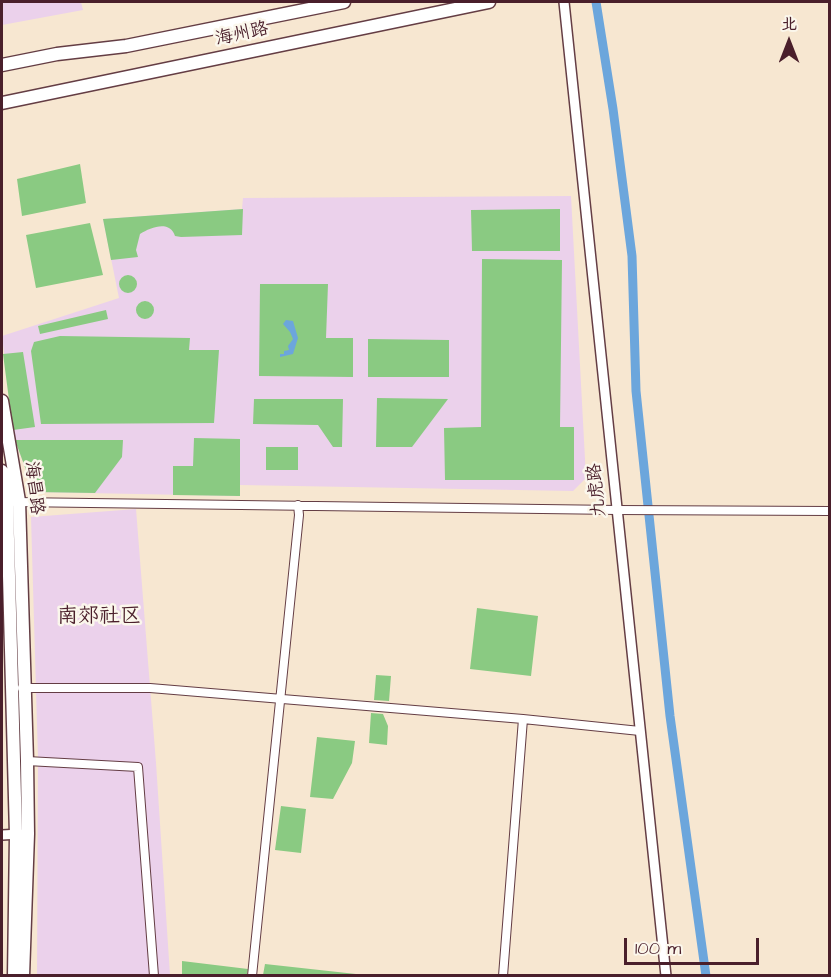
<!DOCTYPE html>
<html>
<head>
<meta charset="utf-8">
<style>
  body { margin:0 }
  #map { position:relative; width:831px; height:977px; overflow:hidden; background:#f7e7d1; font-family:"Architects Daughter","LXGW WenKai TC",sans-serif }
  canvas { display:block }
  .frame { position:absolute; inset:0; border:3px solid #4a1f2b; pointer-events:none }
  .north { position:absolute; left:759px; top:12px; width:60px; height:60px; -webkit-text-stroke:4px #fbf7ec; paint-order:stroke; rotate:0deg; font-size:16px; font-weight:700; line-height:24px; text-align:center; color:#4a1f2b }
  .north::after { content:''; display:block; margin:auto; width:21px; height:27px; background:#4a1f2b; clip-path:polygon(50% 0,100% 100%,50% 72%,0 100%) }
  .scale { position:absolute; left:624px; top:938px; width:135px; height:27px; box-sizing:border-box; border:3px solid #4a1f2b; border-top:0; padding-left:8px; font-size:18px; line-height:21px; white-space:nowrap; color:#4a1f2b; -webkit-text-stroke:4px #fbf7ec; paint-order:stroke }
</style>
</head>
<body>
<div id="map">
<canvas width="831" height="977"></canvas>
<div class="frame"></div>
<div class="north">北</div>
<div class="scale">100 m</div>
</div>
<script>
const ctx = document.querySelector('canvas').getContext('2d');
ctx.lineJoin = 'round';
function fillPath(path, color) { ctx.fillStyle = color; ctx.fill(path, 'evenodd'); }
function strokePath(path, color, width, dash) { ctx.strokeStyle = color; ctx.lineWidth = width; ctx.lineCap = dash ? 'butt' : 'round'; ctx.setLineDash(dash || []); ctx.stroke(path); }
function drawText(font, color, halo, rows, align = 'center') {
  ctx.font = font + ' "Architects Daughter","LXGW WenKai TC",sans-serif'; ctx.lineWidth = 5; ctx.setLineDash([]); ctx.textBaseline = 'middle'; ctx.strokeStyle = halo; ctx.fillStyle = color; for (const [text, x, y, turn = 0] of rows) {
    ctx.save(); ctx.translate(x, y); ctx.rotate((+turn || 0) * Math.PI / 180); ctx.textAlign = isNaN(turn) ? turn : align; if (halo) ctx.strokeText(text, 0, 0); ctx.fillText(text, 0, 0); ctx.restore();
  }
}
const built = new Path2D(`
  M2,2h79l2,8 -81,15z
  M571,196l15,282 -13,13 -333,-6v11l-206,-4 -19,-52 -13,-104 117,-38 -16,-79 139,-10 1,-11z
  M136,509l20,254 14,212h-133l1,-216 -7,-242z`);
const green = new Path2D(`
  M80,164l6,39 -64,13 -5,-37z
  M243,209l-1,26 -61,2 -6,-1c-5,-16 -24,-9 -35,-2l-4,16 2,7 -27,3 -8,-41z
  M560,209v42h-88l-1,-41z
  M90,223l13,52 -67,13 -10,-53z
  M482,259l80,1 -2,167h14v53h-129l-1,-52 37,-1z
  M119 284a9 9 0 1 1 18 0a9 9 0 1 1-18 0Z
  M260,284h68l-2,54h27v39l-94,-1z
  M136 310a9 9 0 1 1 18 0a9 9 0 1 1-18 0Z
  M106,310l2,9 -68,15 -2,-8z
  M60,336l130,2 -1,12h30l-5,73 -173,1 -10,-73 3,-9z
  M368,339l81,1v37h-81z
  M23,352l12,75 -22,3 -10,-76z
  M377,398l71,1 -36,48h-36z
  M254,399h89l-1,48h-9l-15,-22 -65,-1z
  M194,438l46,1v57l-67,-1v-29h20z
  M15,440h108l-1,17 -27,36 -61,-1z
  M266,447h32v23h-32z
  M477,608l61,8 -7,60 -61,-7z
  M376,675l15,1 -2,25 -15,-1z
  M371,713l12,1 5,12 -1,19 -18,-2z
  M317,737l38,4 -3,22 -19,36 -23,-2z
  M281,806l25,3 -5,44 -26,-3z
  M182,961l66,8 -1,6h-65z
  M265,964l100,11h-102z`);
const water = new Path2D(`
  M286,320l7,1 5,17 -5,16 -13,3v-3h4v-3l5,-1 -1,-4 5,-7 -3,-7 -7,-8z`);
const canal = new Path2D(`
  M596,2l17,107 19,147 4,135 34,325 36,260`);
const minor = new Path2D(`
  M15,502l602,8 213,1
  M22,688h128l373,31 117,12
  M27,761l111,6 16,209
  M252,976l47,-461 -1,-10
  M503,976l20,-257`);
const tertiary = new Path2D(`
  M564,2l102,974
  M2,835l18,-1`);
const primary = new Path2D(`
  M2,65l55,-11 69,-8 218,-44
  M2,103l487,-101
  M2,401l17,100 8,260 1,73 -5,142
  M2,471l5,31 9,333 -2,141`);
const streetNames = [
  ["海州路",242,35,-12],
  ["海昌路",33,488,83],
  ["九虎路",598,490,-96]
];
const quarterNames = [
  ["南郊社区",99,618]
];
fillPath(built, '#ebd1eb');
fillPath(green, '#8aca82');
fillPath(water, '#6ca6dc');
strokePath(canal, '#6ca6dc', 9);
strokePath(minor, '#643d44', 10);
strokePath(tertiary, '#643d44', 12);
strokePath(primary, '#643d44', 15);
strokePath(minor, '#fff', 8);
strokePath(tertiary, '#fff', 9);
strokePath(primary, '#fff', 12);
drawText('18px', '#4a1f2b', '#fbf7ec', streetNames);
drawText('21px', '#4a1f2b', '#fbf7ec', quarterNames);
</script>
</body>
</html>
